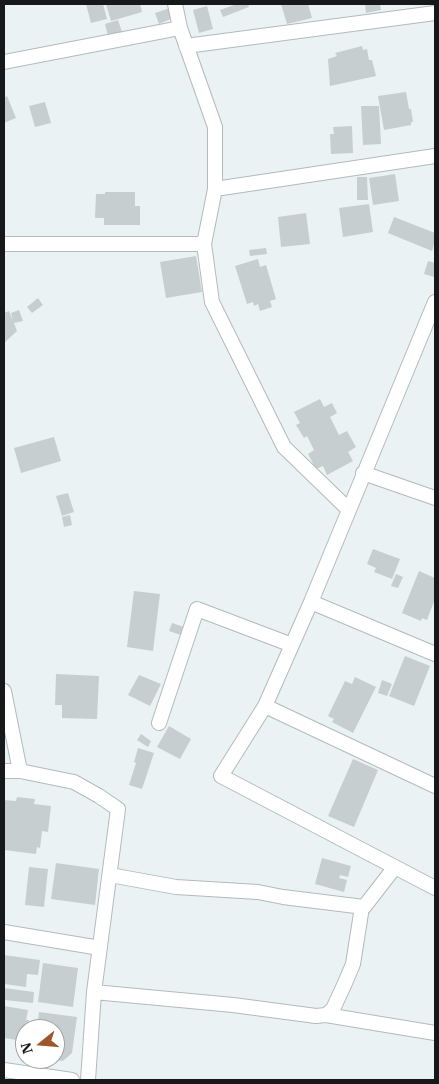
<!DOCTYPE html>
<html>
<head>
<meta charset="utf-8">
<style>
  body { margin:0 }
  #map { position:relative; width:439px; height:1084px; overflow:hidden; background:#ebf2f4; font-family:"IBM Plex Serif",serif }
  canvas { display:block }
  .frame { position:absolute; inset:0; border:5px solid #161819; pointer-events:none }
  .north { position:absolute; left:15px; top:1019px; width:50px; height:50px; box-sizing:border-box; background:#fff; border:1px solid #a2a3a3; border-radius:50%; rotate:253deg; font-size:14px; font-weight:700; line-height:20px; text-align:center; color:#161819 }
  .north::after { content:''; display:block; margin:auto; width:18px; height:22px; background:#9c572a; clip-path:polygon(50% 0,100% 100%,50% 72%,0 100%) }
</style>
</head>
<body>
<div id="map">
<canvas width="439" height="1084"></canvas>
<div class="frame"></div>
<div class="north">N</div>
</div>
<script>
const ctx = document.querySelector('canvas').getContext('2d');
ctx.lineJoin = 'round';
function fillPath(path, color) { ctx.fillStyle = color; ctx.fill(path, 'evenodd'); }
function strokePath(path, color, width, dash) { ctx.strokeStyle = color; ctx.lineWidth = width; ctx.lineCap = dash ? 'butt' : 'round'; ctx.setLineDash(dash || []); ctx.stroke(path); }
const building = new Path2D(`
  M86,4h17l4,15 -16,4z
  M106,4h34l2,8 -31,9z
  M237,4h11l1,3 -26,10 -3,-7z
  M281,4h27l4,14 -25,6z
  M365,4h15l1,6 -15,3z
  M207,6l6,23 -14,4 -6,-23z
  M170,8l3,10 -14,6 -4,-11z
  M118,20l4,12 -14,4 -3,-12z
  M362,46l1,4 4,-1 2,11h3l4,16 -46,10 -2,-27 9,-3 -2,-3z
  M406,92l3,17h2l2,13h-2v3l-27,5 -6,-34z
  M7,96l9,22 -12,5v-25z
  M45,102l6,21 -16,4 -6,-21z
  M361,106h18l2,38 -18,1z
  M352,126l1,27 -22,1 -1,-20h4l-1,-7z
  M395,174l4,27 -26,4 -4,-27z
  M357,177h10l1,23h-11z
  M105,192h30v14h5v19h-36v-7h-9l1,-24h9z
  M369,204l4,28 -30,5 -4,-29z
  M306,213l4,31 -29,3 -3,-30z
  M394,217l41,16v8l-3,10 -44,-18z
  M266,248l1,6 -17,2 -1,-6z
  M196,256l6,36 -36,6 -6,-36z
  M258,259l2,8 6,-2 10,34 -6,2 2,6 -12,4 -2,-7 -4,2 -1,-4 -6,2 -12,-38z
  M428,261l7,2 -1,14 -10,-3z
  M38,298l5,7 -11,8 -5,-6z
  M19,310l4,11 -9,2 3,8 -13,12v-30l5,-2 4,10 -2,-8z
  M320,399l4,8 8,-4 5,10 -7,4 9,18 8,-4 9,16 -8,5 5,9 -26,14 -4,-9 -7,3 -8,-15 6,-4 -7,-14 -3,2 -8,-13 4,-2 -6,-11z
  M54,437l7,24 -40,12 -7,-25z
  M68,493l6,19 -12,4 -6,-20z
  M70,515l2,10 -8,2 -2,-10z
  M373,549l27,10 -8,20 -18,-7 2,-4 -9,-4z
  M419,571l16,7v21l-8,21 -5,-2 -1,3 -19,-8z
  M396,574l7,3 -5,11 -7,-2z
  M134,591l26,3 -7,57 -26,-4z
  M172,623l12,4 -3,8 -12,-4z
  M405,656l25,10 -16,40 -25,-10z
  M56,674l43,2 -2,43 -35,-1v-13h-7z
  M139,675l22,9 -11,22 -22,-11z
  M355,677l21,10 -23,46 -21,-11 2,-3 -6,-3 17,-35 7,3z
  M382,680l10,4 -5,12 -9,-3z
  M169,726l22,13 -11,20 -23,-12z
  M141,734l10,7 -3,6 -11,-7z
  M138,748l16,5 -12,36 -13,-4 7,-22 -2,-1z
  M353,759l25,11 -24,57 -26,-11z
  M17,797l18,2 -1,5 17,2 -3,26 -6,-1 -2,17 -3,-1 -1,7 -32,-4v-50l12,1z
  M322,858l29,8 -3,11 -8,-2 -1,3 8,2 -3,12 -29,-8z
  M56,863l43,6 -4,36 -44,-6z
  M29,867l19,2 -4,38 -19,-2z
  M4,955l36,5 -2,15 -11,-1 -1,13 -22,-3z
  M43,963l35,5 -5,39 -35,-5z
  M4,988l30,4 -1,11 -29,-3z
  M4,1006l24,4 -2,10h3l-1,9h-3l-2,12 -19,-3z
  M39,1012l38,5 -5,36 -9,8 -8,-1v-31h-18z`);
const street = new Path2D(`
  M175,4l5,24 35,99v62l-11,55 8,58 72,145 65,63
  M186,46l249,-33
  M4,62l176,-34
  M215,189l220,-33
  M4,244h200
  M363,473l72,25
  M311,602l124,-300
  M435,654l-124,-52 -46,104 -44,70 214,112
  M4,691l16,80
  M265,706l170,80
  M159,723l38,-114 95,36
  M4,771h16l54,11 25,14 19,13 -24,183 -6,88
  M110,875l66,12 82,5 25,5 81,10 31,-40
  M4,932l96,16
  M94,992l139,13 83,11 10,-1 7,-6 12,-26 8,-19 9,-57
  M326,1015l109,18
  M4,1070l68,10`);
fillPath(building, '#c7ced0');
strokePath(street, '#b3babc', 16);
strokePath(street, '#fff', 14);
</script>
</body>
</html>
